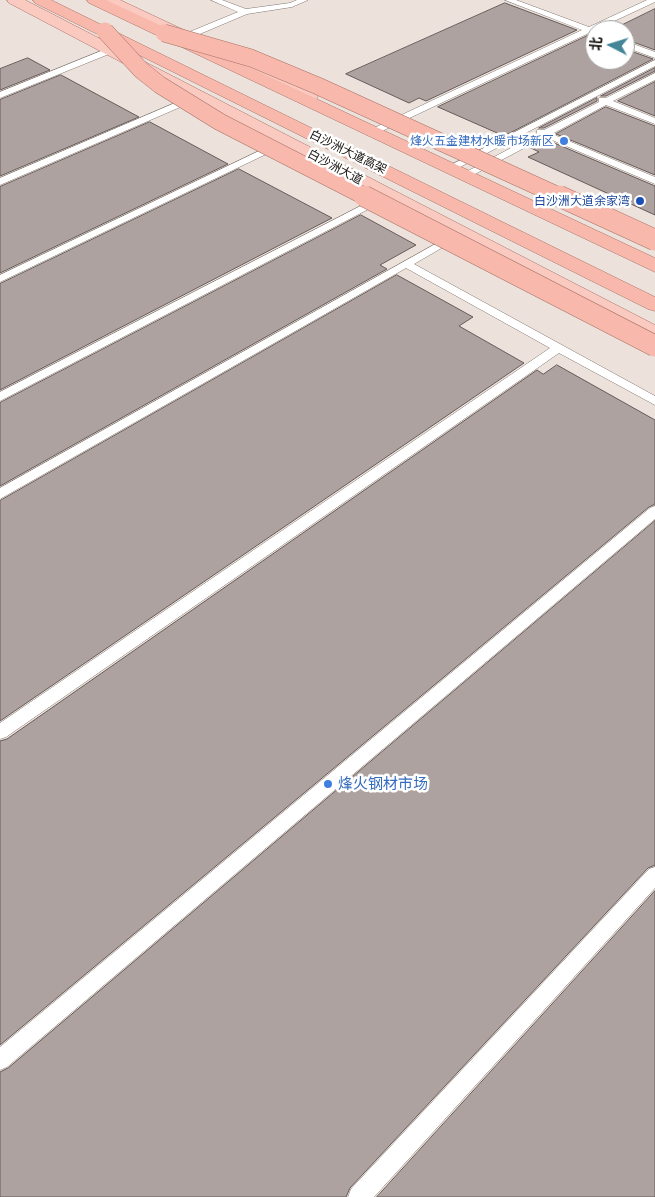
<!DOCTYPE html>
<html>
<head>
<meta charset="utf-8">
<style>
  body { margin:0 }
  #map { position:relative; width:655px; height:1197px; overflow:hidden; background:#ece2db; font-family:"Public Sans","Noto Sans SC",sans-serif }
  canvas { display:block }
  .north { position:absolute; left:585px; top:20px; width:50px; height:50px; box-sizing:border-box; background:#fff; border:1px solid #a1a09f; border-radius:50%; rotate:275deg; font-size:14px; font-weight:700; line-height:20px; text-align:center; color:#15120f }
  .north::after { content:''; display:block; margin:auto; width:18px; height:22px; background:#448598; clip-path:polygon(50% 0,100% 100%,50% 72%,0 100%) }
</style>
</head>
<body>
<div id="map">
<canvas width="655" height="1197"></canvas>
<div class="north">北</div>
</div>
<script>
const ctx = document.querySelector('canvas').getContext('2d');
ctx.lineJoin = 'round';
function fillPath(path, color) { ctx.fillStyle = color; ctx.fill(path, 'evenodd'); }
function strokePath(path, color, width, dash) { ctx.strokeStyle = color; ctx.lineWidth = width; ctx.lineCap = dash ? 'butt' : 'round'; ctx.setLineDash(dash || []); ctx.stroke(path); }
function drawText(font, color, halo, rows, align = 'center') {
  ctx.font = font + ' "Public Sans","Noto Sans SC",sans-serif'; ctx.lineWidth = 5; ctx.setLineDash([]); ctx.textBaseline = 'middle'; ctx.strokeStyle = halo; ctx.fillStyle = color; for (const [text, x, y, turn = 0] of rows) {
    ctx.save(); ctx.translate(x, y); ctx.rotate((+turn || 0) * Math.PI / 180); ctx.textAlign = isNaN(turn) ? turn : align; if (halo) ctx.strokeText(text, 0, 0); ctx.fillText(text, 0, 0); ctx.restore();
  }
}
const building = new Path2D(`
  M505,3l72,27 -151,71 -7,-3 -10,5 -63,-29z
  M655,9v41l-30,-11v-9h-13z
  M589,35l6,1v24h30v-11l28,10 -149,77 -66,-29z
  M28,58l22,12 -50,20v-21z
  M655,68v3l-49,25h-5z
  M61,75l78,42 -139,59v-76z
  M655,82v34l-37,-15z
  M597,98v3l-53,27h-5z
  M606,107l49,19v49l-99,-41z
  M150,122l78,42 -228,109v-86z
  M545,139l110,47v29l-127,-58 11,-5 -10,-5z
  M239,169l93,49 -332,172v-106z
  M361,215l55,30 -36,20 7,4 -387,217v-83z
  M397,275l76,42 -14,9 65,37 -524,358v-220z
  M557,365l98,55v84l-6,3 -649,538v-304l7,-2 530,-369 6,4z
  M655,521v344l-7,3 -298,320 -4,9h-346v-125l8,-4z
  M655,891v306h-278z`);
const service = new Path2D(`
  M211,0h11l24,9 44,-6 7,-3h11l-16,7 -45,7 -59,25h-6v-4l56,-23z
  M505,0h11l73,27 58,-27h8v2l-60,28v4l-6,-1 -207,98h-6v-4l206,-97z
  M625,41l30,11v6l-30,-11z
  M111,47l4,3 -1,2 -114,46v-6z
  M655,60v6l-195,101h-8l-1,-2z
  M655,73v7l-42,21 42,17v6l-49,-19 -54,29 103,43v7l-110,-47 -70,37h-8l-1,-2 71,-38v-4h7l55,-28v-4h7z
  M196,94l5,3 -2,2 -199,86v-7z
  M280,141l5,3 -2,2 -283,136v-7z
  M380,196l4,1 1,2 -1,2 -384,200v-9z
  M455,233l4,1 1,2 -1,2 -45,26 241,132v9l-96,-52 -553,384 -6,2v-16l550,-375 -144,-80 -406,231v-11z
  M655,506v13l-648,548 -7,3v-23l650,-539z
  M655,867v21l-281,309h-26l3,-8 298,-320z`);
const primary = new Path2D(`
  M7,0h18l630,325v16l-8,-2 -638,-336z
  M101,0h19l196,92 2,4 -2,4h-12l-201,-97z`);
const trunk = new Path2D(`
  M33,0h18l604,297v14l-7,-2 -613,-306z
  M87,0h19l549,258v14l-566,-269z`);
const trunkBridgeFar1 = new Path2D(`
  M105,31l36,39 19,15 60,37 146,75
  M164,33l87,25 67,28 243,111`);
const trunkBridge = new Path2D(`
  M364,196l291,150
  M559,196l96,44`);
const markers = [
  [564,141,5,"#3f7fe0"],
  [640,201,5,"#1a4fb4"],
  [328,784,5,"#3f7fe0"]
];
const farShopnames = [
  ["烽火五金建材水暖市场新区",554,141]
];
const farStreetnames = [
  ["白沙洲大道高架",348,152,26],
  ["白沙洲大道",335,167,28]
];
const farTransitnames = [
  ["白沙洲大道余家湾",630,201]
];
const shopNames = [
  ["烽火钢材市场",338,784]
];
fillPath(building, '#aea2a0');
strokePath(building, '#665b59', 1);
strokePath(service, '#817872', 1);
strokePath(primary, '#a87267', 1);
strokePath(trunk, '#a87267', 1);
fillPath(service, '#fff');
fillPath(primary, '#facac1');
fillPath(trunk, '#f8b8ac');
strokePath(trunkBridgeFar1, '#a87267', 18, []);
strokePath(trunkBridge, '#a87267', 22, []);
strokePath(trunkBridgeFar1, '#f8b8ac', 17);
strokePath(trunkBridge, '#f8b8ac', 21);
for (const [x, y, r, color] of markers) { const dot = new Path2D(); dot.arc(x, y, r, 0, 2 * Math.PI); ctx.fillStyle = color; ctx.fill(dot); strokePath(dot, '#fff', 2); }
drawText('12px', '#366cbe', '#fff', farShopnames, 'right');
drawText('12px', '#15120f', '#fff', farStreetnames);
drawText('12px', '#164399', '#fff', farTransitnames, 'right');
drawText('15px', '#366cbe', '#fff', shopNames, 'left');
</script>
</body>
</html>
